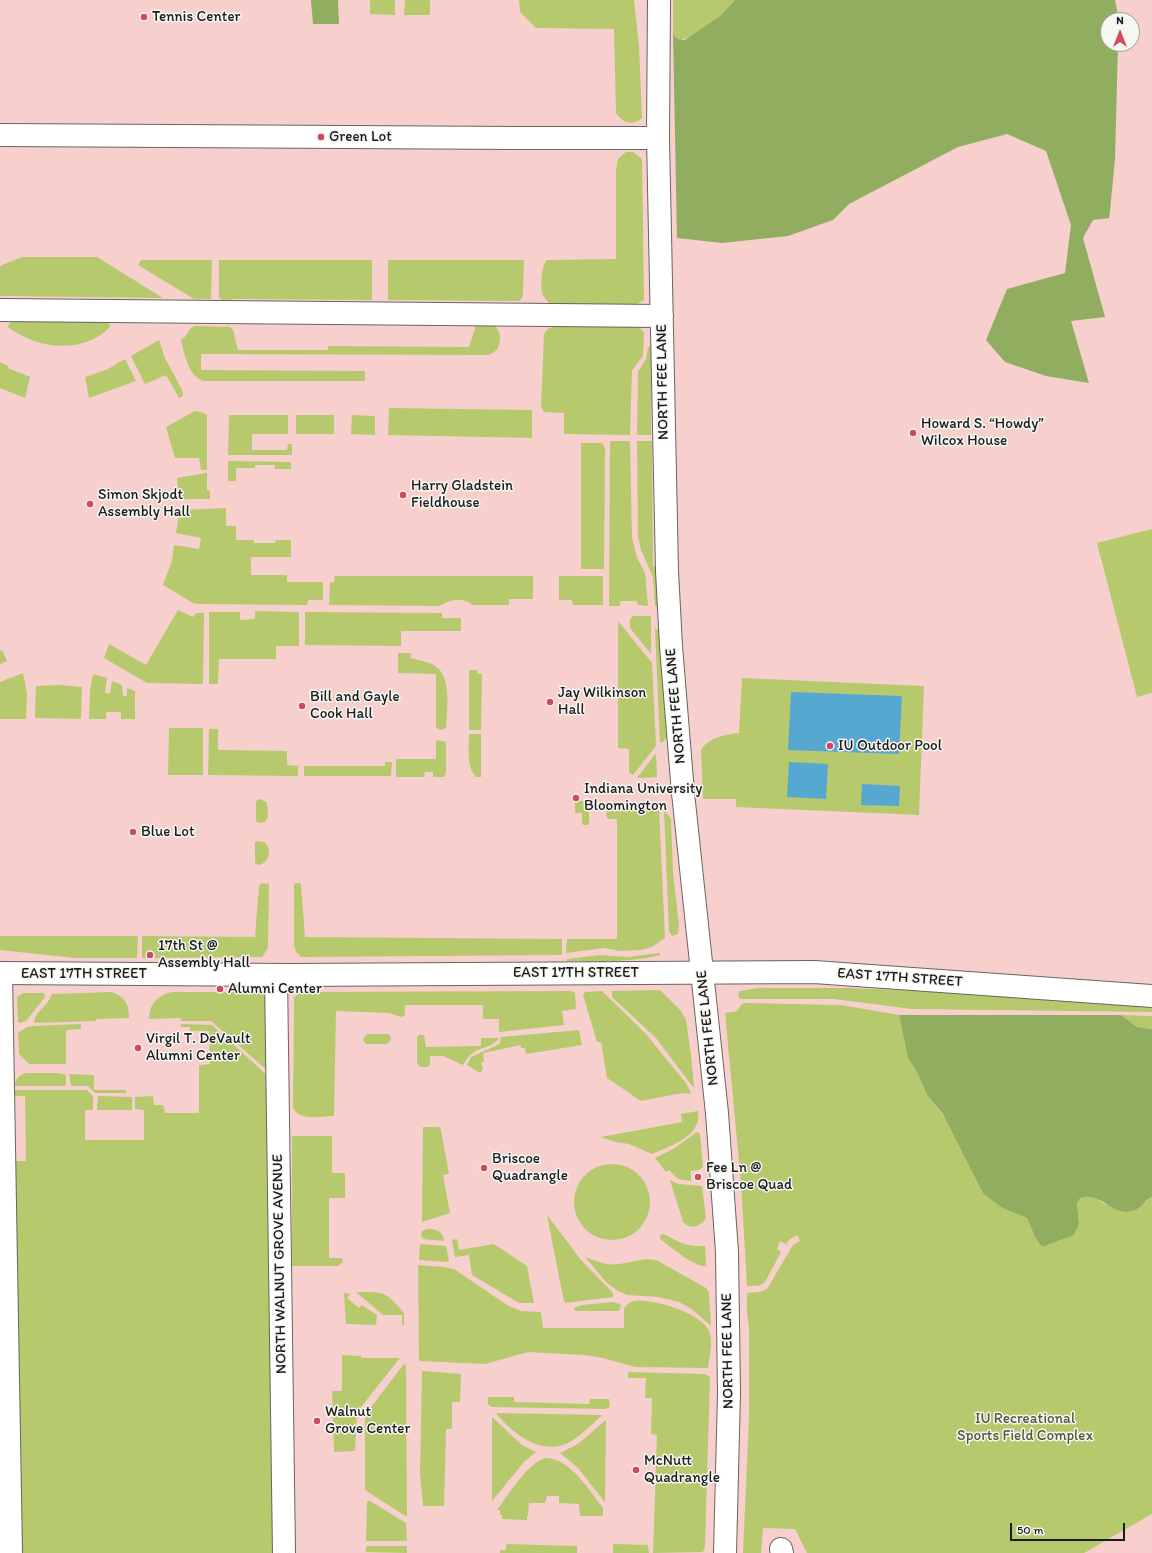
<!DOCTYPE html>
<html>
<head>
<meta charset="utf-8">
<style>
  body { margin:0 }
  #map { position:relative; width:1152px; height:1553px; overflow:hidden; background:#f4eada; font-family:Itim,sans-serif }
  canvas { display:block }
  .north { position:absolute; left:1100px; top:12px; width:40px; height:40px; box-sizing:border-box; background:#f6f6f2; border:1px solid #9f9f9c; border-radius:50%; rotate:0deg; font-size:11px; font-weight:700; line-height:16px; text-align:center; color:#1c1c1c }
  .north::after { content:''; display:block; margin:auto; width:14px; height:18px; background:#d1495b; clip-path:polygon(50% 0,100% 100%,50% 72%,0 100%) }
  .scale { position:absolute; left:1010px; top:1523px; width:115px; height:18px; box-sizing:border-box; border:2px solid #1c1c1c; border-top:0; padding-left:5px; font-size:12px; line-height:14px; white-space:nowrap; color:#1c1c1c; -webkit-text-stroke:3px #f6f6f2; paint-order:stroke }
</style>
</head>
<body>
<div id="map">
<canvas width="1152" height="1553"></canvas>
<div class="north">N</div>
<div class="scale">50 m</div>
</div>
<script>
const ctx = document.querySelector('canvas').getContext('2d');
ctx.lineJoin = 'round';
function fillPath(path, color) { ctx.fillStyle = color; ctx.fill(path, 'evenodd'); }
function strokePath(path, color, width, dash) { ctx.strokeStyle = color; ctx.lineWidth = width; ctx.lineCap = dash ? 'butt' : 'round'; ctx.setLineDash(dash || []); ctx.stroke(path); }
function drawText(font, color, halo, rows, align = 'center') {
  ctx.font = font + ' Itim,sans-serif'; ctx.lineWidth = 3; ctx.setLineDash([]); ctx.textBaseline = 'middle'; ctx.strokeStyle = halo; ctx.fillStyle = color; for (const [text, x, y, turn = 0] of rows) {
    ctx.save(); ctx.translate(x, y); ctx.rotate((+turn || 0) * Math.PI / 180); ctx.textAlign = isNaN(turn) ? turn : align; if (halo) ctx.strokeText(text, 0, 0); ctx.fillText(text, 0, 0); ctx.restore();
  }
}
const built = new Path2D(`
  M0,0h1152v1553h-1152zM1108,20h24v24h-24z`);
const green = new Path2D(`
  M370,0h25v15l-25,-1z
  M405,0h25v15h-26z
  M519,0h115l5,46 3,72c-10,9 -20,4 -26,-5l-2,-84 -78,-1 -16,-16z
  M673,0h62l-15,16 -30,21 -9,3 -6,-3 -2,-4z
  M626,152h7l9,7 2,141 -10,6h-79c-5,-2 -9,-5 -12,-11 -3,-7 -2,-30 4,-35l69,-1v-90l2,-10z
  M22,257h75l66,41 -163,-2v-30z
  M141,260h71l-1,39h-17l-56,-34z
  M219,260h153v40l-138,-1 -9,2 -6,-3z
  M388,260h136l-1,34 -1,4 -3,3 -131,-1z
  M11,320l98,1 1,6c-27,28 -74,22 -102,0z
  M492,323c9,7 10,16 5,27l-8,5 -288,-1v16l164,1v10h-161c-16,-4 -20,-28 -23,-42 8,-2 6,-12 15,-13l34,1 3,3 5,20h90v-4l141,1 7,-22z
  M559,324l77,1 8,7 -1,24 -11,14 -2,65 -66,-1v-21l-20,-1 -3,-6 3,-72 4,-5z
  M159,340l6,18 17,32 1,6 -4,2 -13,-23 -21,9 -14,-28z
  M651,345v90h-14l1,-63 8,-13 2,-11z
  M125,359l11,22 -47,17 -4,-21 23,-8z
  M0,362l8,4v2l22,9 -5,21 -25,-10z
  M389,408l143,2v28l-144,-3z
  M195,411l7,1 5,3v55h-6l-2,-12h-24l-9,-31z
  M229,415h59v19h-36v16h35l1,-6h4v11h-64z
  M296,415h38v19h-38z
  M352,415l23,1v19l-24,-1z
  M610,441h20l2,96 5,21 8,15 3,33 -10,-1 -1,-4h-17v5h-11z
  M637,441h15l1,125 5,1 3,39h-6l-2,-29 -12,-27 -3,-13z
  M581,443h21l3,5 -1,121h-23z
  M228,461l63,1v7h-16v-4h-20v3h-19v13h-8z
  M207,473v17l3,1v8h-31l-2,-21z
  M226,508v18h10v14h18v3h21l1,-3h15v17h-40v18h36v7h36v18h-15l-1,5 -108,-1 -6,-1 -30,-18 9,-24 2,-16 25,4 2,-11 -25,-5 4,-23z
  M1152,529v164l-15,4 -40,-154z
  M335,576h198v23h-24v6h-37c-10,-9 -22,-5 -33,1l-110,-1 1,-22 4,-1z
  M559,576h44v29h-30l-1,-5h-13z
  M178,610l15,7 3,-4h8l-1,71 -56,-1 -43,-25 5,-14 37,21z
  M255,611l44,1v34h-23v13h-57l-1,25h-9v-72h31v8l15,-1z
  M305,612l137,1v5h19v13h-60v15l-96,-1z
  M633,616h18v38l-21,-26v-9z
  M618,621l34,42 4,83 -23,29 -4,-2v-24l-11,-1z
  M655,629h8l4,108 -4,5h-3z
  M2,650l5,11 -7,3v-13z
  M398,653h13v5c8,3 17,3 24,8 17,10 12,44 11,62l-5,2 -5,-2v-54l-38,-1z
  M469,670h8l1,4h4l-1,56h-12z
  M23,673l4,20 -1,26h-26v-37z
  M93,674l14,4 -2,15 5,1 2,-13 10,4 1,11h4v-8l8,3v28h-14v-7h-15v7h-17l1,-29z
  M742,678l182,8 -5,129 -183,-8v-8h-33l-2,-49c7,-12 25,-16 38,-17z
  M59,685l23,2 -1,32 -46,-1 1,-32z
  M169,728h34v47h-35z
  M209,729h9v21l69,1v14l11,1v10l-90,-1z
  M469,734h12v43h-5c-10,-11 -7,-29 -7,-43z
  M436,740l10,2v30l-2,5h-11v-5h-8l-1,5h-28v-18h40z
  M656,753l1,24 -20,1z
  M385,762h7l-1,14h-87v-10h81z
  M261,799l6,4 1,14 -3,5 -6,1 -3,-2v-19l1,-2z
  M575,801h13l1,1v21l-1,2h-4l-2,-1v-11h-7z
  M613,807l46,1 6,130 -13,9 -11,3 -21,1 -16,-3 -38,5 1,-14h50v-120h-9l-2,-4 1,-4z
  M664,810l5,6 2,3 2,53 6,53 -1,9 -6,2 -3,-5z
  M257,841l7,1c9,7 5,22 -6,23l-3,-2v-21z
  M261,883l8,1 -1,60v4l-6,9 -120,1v-22l113,1 4,-51z
  M295,883h5l1,2 4,52 257,2v16l-261,2 -5,-5 -2,-7v-59z
  M0,936h138l-1,22h-62l-75,-8z
  M660,953v2c-30,8 -62,6 -93,6v-2l33,-4 28,2z
  M758,988h91l121,5 182,14v5l-240,-3 -78,-10h-94l-2,-4 2,-4z
  M660,990l21,21 5,9 5,34 3,33h-1l-37,-49 -44,-41v-6z
  M571,991l4,2 1,16 -14,2 2,14 -65,7v-13h-16v-14h-78v10l-4,2 -12,-4 -53,-2 -2,105c-13,0 -36,6 -41,-9l1,-109 5,-6z
  M602,991l43,42 41,50 5,10 -14,1 -36,7 -34,-23 -6,-36h-4l-14,-47 2,-3z
  M112,992c14,6 17,12 17,26l-33,1v2l-61,2 -1,-2c2,-10 14,-15 18,-27z
  M172,992h86l7,4 4,76 -58,-51h-30v-3l-32,1c0,-14 8,-24 23,-27z
  M23,993h21l1,4 -19,24 -6,2 -2,-1 -1,-25z
  M744,1003l97,2 58,10 9,43 10,16 9,21 100,123 8,19 7,10 32,-12 5,-11 -2,-21 2,-5 7,-2 9,1 9,7 28,7 5,-2 15,-12v317l-68,39h-277l-12,-24 -32,-1 -2,25h-18l6,-135v-90l-2,-17v-18l13,-1 7,-3 26,-44 7,-4 -3,-6 -7,4 -4,5 -6,-3 -3,8 4,3 -16,30c-5,5 -11,4 -18,4l-6,-103 -16,-170 12,-2 4,-6z
  M1121,1015l31,1v13l-15,-2z
  M81,1024v5l-15,1v34h-37l-10,-10 -1,-21 9,-6 6,-1z
  M181,1024l31,1 57,52 7,476h-276v-392h26l-1,-65h-10v-6h72l6,6v14h-8v30h59v-30l-9,-1v-12l18,-1 1,9h9l2,8h34v-48l11,-1 -1,-33h-19v-4h-9z
  M579,1030l3,15 -56,9 -1,-6h-4v-3l-38,8 1,9h-3l2,7 -3,4 -13,-8 4,-8 29,-13 1,-7z
  M367,1034h21l2,1 1,5 -4,4h-20l-2,-1 -2,-4z
  M419,1035h5l2,12 55,-1v-8h18c-6,9 -17,9 -25,14 -5,3 -8,8 -11,13l-20,-9h-13v9l-3,2h-6l-4,-4v-26z
  M26,1073h33l7,2v9l-1,2h-50c0,-7 4,-11 11,-13z
  M69,1074l25,1v15h32v3h-31l-7,-7h-17z
  M98,1096l34,1v13h-35z
  M698,1111c0,3 1,7 0,10 -5,18 -30,26 -46,33l-23,-10 -14,-2 -14,-5 81,-15 -1,-8z
  M423,1127h16l2,3 8,44 -6,1 7,38 -28,9z
  M697,1132l3,2 3,33 -4,3 -8,1v10l-13,-2 -9,-9 -3,2 -11,-14 18,-9z
  M292,1136h40v37h13v25h-16v60h13l1,4 -5,4h-46z
  M574 1202a38 38 0 1 1 76 0a38 38 0 1 1-76 0Z
  M670,1180l8,4 24,2 4,32c-6,9 -15,12 -23,4z
  M547,1215l34,45 32,33v4l-48,6 -2,-6z
  M427,1229c9,0 17,2 17,12l-21,-2 -2,-3 1,-5z
  M661,1234c8,1 14,7 21,9 7,3 15,3 23,3l1,20c-13,1 -36,-20 -46,-27z
  M457,1239l2,11 35,-6 33,22 7,37h-15l-47,-28 -3,-20 -14,2 -3,-17z
  M420,1244l26,2 3,15 -2,1 -28,-2z
  M585,1257c11,4 22,9 33,7 15,-1 26,-8 40,-3l48,27 3,4 2,33 -2,-1 -16,-14 -14,-8 -21,-5 -30,-2 -10,-4 -12,-9z
  M418,1265l26,2 10,2 53,36 14,6 20,1 2,16h81v-20c3,-3 5,-6 10,-7 18,-3 67,12 75,30 5,10 0,27 -1,37l-73,-1 -32,-9 -19,-3 -56,-3 -43,12 -65,-3 -1,-1z
  M356,1292c29,0 29,-1 48,21v12h-2v-10h-19z
  M344,1293l6,1 -3,4 12,10 3,-3 15,10 -1,10 -30,-1z
  M613,1302l7,2 1,2 -2,5h-42l-3,-1v-2l8,-3z
  M342,1355l19,1v2h39l-43,54 -2,39 -21,1 -2,-61h10z
  M404,1364l2,1 1,152 -42,-27v-75z
  M422,1371l39,3 -1,28h-8v27h-6l-2,77h-21l-3,-32z
  M628,1372l76,2 5,2 1,2 -5,168 -2,6 -50,1 4,-118 -6,-1 1,-36h-7l1,-20h-18z
  M488,1397h26v5l75,2 1,-5h19l1,8 -5,2 -114,-2 -3,-3z
  M496,1413l106,2c-10,10 -22,21 -34,28 -28,13 -56,-10 -72,-30z
  M492,1417l30,28 14,7 -12,10 -32,39z
  M606,1420l-1,82 -27,-34 -18,-15 16,-8 9,-7z
  M545,1458c25,0 44,32 58,50v8h-23l-1,-12 -20,-1v-7h-12l-2,7h-16l-1,13h-1v4l-25,-1v-4h-2v-5h-3c12,-16 29,-45 48,-52z
  M367,1501h3l36,22 1,18h-41z
  M506,1544l71,2v7h-77v-3h6z
  M613,1544l35,1 1,8h-36z
  M366,1546h41v7l-41,-1z`);
const forest = new Path2D(`
  M311,0h27l1,24h-26z
  M735,0h380l4,20h-11v24h10l-3,115 -5,52 -1,7 -16,2 -10,18 22,79 -34,4 18,62 -43,-7 -41,-14 -19,-22 21,-51 58,-16 6,-48 -25,-74 -39,-17 -49,13 -109,57 -16,16 -45,16 -66,7 -45,-5 -4,-205c3,6 6,7 12,7l35,-24z
  M899,1015h222l16,12 15,2v168c-7,3 -12,13 -20,14 -22,5 -30,-20 -52,-13l-3,5 2,21 -5,11 -32,12 -7,-10 -8,-19 -26,-11 -18,-14 -40,-79 -16,-19 -9,-21 -10,-16z`);
const water = new Path2D(`
  M791,692l111,4 -3,58 -111,-4z
  M789,762l39,2 -2,35 -39,-2z
  M862,784l38,2 -1,20 -38,-1z`);
const minor = new Path2D(`
  M659,0l-1,138 9,433 4,75 12,147 34,320 10,139 2,141 -4,160
  M0,135l518,3h140
  M0,310l662,6
  M1,973l10,580
  M276,975l8,578
  M781,1549l1,4`);
const major = new Path2D(`
  M0,973l289,2 525,-3 338,24`);
const markers = [
  [144,17,4,"#d1495b"],
  [321,137,4,"#d1495b"],
  [913,433,4,"#d1495b"],
  [403,495,4,"#d1495b"],
  [90,504,4,"#d1495b"],
  [550,702,4,"#d1495b"],
  [302,706,4,"#d1495b"],
  [830,746,4,"#d1495b"],
  [576,798,4,"#d1495b"],
  [133,832,4,"#d1495b"],
  [150,955,4,"#d1495b"],
  [220,989,4,"#d1495b"],
  [138,1048,4,"#d1495b"],
  [484,1168,4,"#d1495b"],
  [698,1177,4,"#d1495b"],
  [317,1421,4,"#d1495b"],
  [636,1470,4,"#d1495b"]
];
const poiNames = [
  ["Tennis Center",152,17],
  ["Green Lot",329,137],
  ["Howard S. “Howdy”",921,424],
  ["Wilcox House",921,441],
  ["Harry Gladstein",411,486],
  ["Fieldhouse",411,503],
  ["Simon Skjodt",98,495],
  ["Assembly Hall",98,512],
  ["Jay Wilkinson",558,693],
  ["Hall",558,710],
  ["Bill and Gayle",310,697],
  ["Cook Hall",310,714],
  ["IU Outdoor Pool",838,746],
  ["Indiana University",584,789],
  ["Bloomington",584,806],
  ["Blue Lot",141,832],
  ["17th St @",158,946],
  ["Assembly Hall",158,963],
  ["Alumni Center",228,989],
  ["Virgil T. DeVault",146,1039],
  ["Alumni Center",146,1056],
  ["Briscoe",492,1159],
  ["Quadrangle",492,1176],
  ["Fee Ln @",706,1168],
  ["Briscoe Quad",706,1185],
  ["Walnut",325,1412],
  ["Grove Center",325,1429],
  ["McNutt",644,1461],
  ["Quadrangle",644,1478]
];
const streetNames = [
  ["NORTH FEE LANE",663,382,-91],
  ["NORTH FEE LANE",676,706,-95],
  ["EAST 17TH STREET",576,973],
  ["EAST 17TH STREET",84,974],
  ["EAST 17TH STREET",900,978,4],
  ["NORTH FEE LANE",708,1028,-96],
  ["NORTH WALNUT GROVE AVENUE",280,1264,-91],
  ["NORTH FEE LANE",728,1351,-91]
];
const parkNames = [
  ["IU Recreational",1025,1419],
  ["Sports Field Complex",1025,1436]
];
fillPath(built, '#f7d0cd');
fillPath(green, '#b6c96c');
fillPath(forest, '#90ad60');
fillPath(water, '#56a8d1');
strokePath(minor, '#68645e', 24);
strokePath(major, '#68645e', 24);
strokePath(minor, '#fff', 22);
strokePath(major, '#fff', 22);
for (const [x, y, r, color] of markers) { const dot = new Path2D(); dot.arc(x, y, r, 0, 2 * Math.PI); ctx.fillStyle = color; ctx.fill(dot); strokePath(dot, '#f6f6f2', 1.5); }
drawText('15px', '#1c1c1c', '#f6f6f2', poiNames, 'left');
drawText('15px', '#1c1c1c', '#f6f6f2', streetNames);
drawText('15px', '#525938', '#f6f6f2', parkNames);
</script>
</body>
</html>
